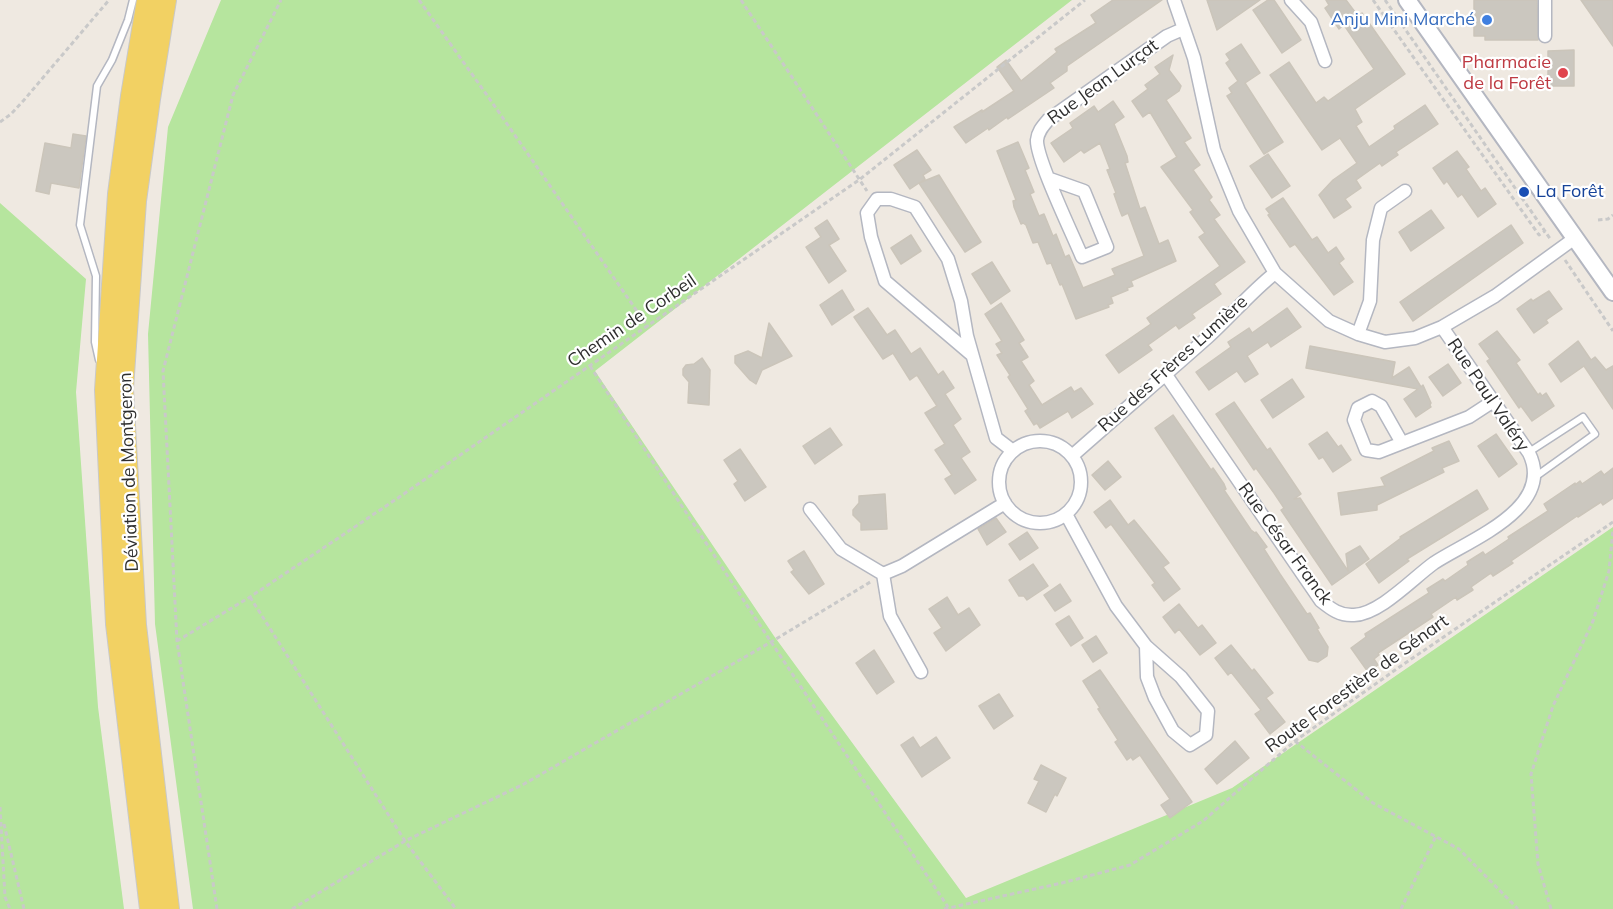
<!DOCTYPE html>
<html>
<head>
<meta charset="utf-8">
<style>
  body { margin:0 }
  canvas { display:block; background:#efe9e1 }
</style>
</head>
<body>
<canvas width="1613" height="909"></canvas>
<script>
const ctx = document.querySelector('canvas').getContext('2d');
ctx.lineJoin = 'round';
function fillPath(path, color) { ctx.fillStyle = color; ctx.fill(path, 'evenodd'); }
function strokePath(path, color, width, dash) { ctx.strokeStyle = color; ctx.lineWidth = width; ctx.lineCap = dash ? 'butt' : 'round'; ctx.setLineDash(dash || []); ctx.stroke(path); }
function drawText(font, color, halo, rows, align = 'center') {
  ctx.font = font + ' Mulish,sans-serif'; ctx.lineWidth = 4.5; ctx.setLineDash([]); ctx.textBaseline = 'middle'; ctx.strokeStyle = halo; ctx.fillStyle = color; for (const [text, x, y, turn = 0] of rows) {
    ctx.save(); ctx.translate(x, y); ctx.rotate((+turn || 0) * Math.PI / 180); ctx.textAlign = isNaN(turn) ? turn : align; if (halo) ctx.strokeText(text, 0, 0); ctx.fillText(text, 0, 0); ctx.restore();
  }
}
const green = new Path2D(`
  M221,0h851l-477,371 179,265 192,262 266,-110 381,-261v382h-1420l-38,-285 -7,-290 20,-207z
  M0,203l86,76 -10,113 22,315 26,202h-124z`);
const building = new Path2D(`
  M1113,0h49l-95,66v5l-17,12 4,5 -46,31 -1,-2 -18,13 -1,-2 -22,15 -12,-16 28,-17v2l32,-21 -17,-24 9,-7 15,21 36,-29 -2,-3 41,-26 -5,-8z
  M1207,0h53l-43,30z
  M1268,0h6l27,40 -19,13 -29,-43z
  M1326,0h20l12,16 4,-3 43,61 -50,35 7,13 -6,4 13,21 26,-18 -1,-3 31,-21 13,19 -42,28 2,3 -16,11 -2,-3 -24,17 5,8 -16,11 6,8 -17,11 -15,-23 14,-15 24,-17 -17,-25 -18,12 -52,-75 19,-13 27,41 8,-6 4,4 46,-32 -30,-44 -5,4 -14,-21 4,-3z
  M1474,0h63l1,40h-53v-4h-11z
  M1581,0h32v46z
  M1241,44l19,29 -15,10 38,59 -19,12 -37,-58 5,-3 -3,-5 9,-7 -12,-18 4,-3 -4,-6z
  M1574,50v36h-26v-35z
  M1173,55l-4,15 12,16 -2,5 -13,9 25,38 -7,4 16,23 -7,5 19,27 -3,3 11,15 -6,4 31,43 -31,22 7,10 -29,20 3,4 -16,11 -3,-4 -28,20 4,5 -33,23 -13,-18 45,-31 -4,-6 73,-52 -21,-29 6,-4 -15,-21 3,-2 -32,-43 16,-10 -27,-45 -7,5 -11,-16 16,-12 -3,-4 15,-11 -5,-7z
  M1113,101l11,16 -10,7 13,32 1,6 -3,1 15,46 5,-2 14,37 9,-4 8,21 -45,20 2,5 -6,2 1,2 -17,7 2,6 -5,2 1,2 -33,12 -14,-35 -2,1 -9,-22 -4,1 -9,-22 -5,1 -7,-18 -3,-2 -2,1 -7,-17 -1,-6 3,-1 -19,-49 21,-9 11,26 -4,2 9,22 -4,2 9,22 5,-2 9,22 3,-2 9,23 4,-2 14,33 32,-13 -3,-6 32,-13 -16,-43 -6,3 -2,-5 -6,-17 2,-1 -9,-23 3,-1 -10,-26 -16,10 -3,-3 -17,12 -13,-19 22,-15 -3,-5 24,-17 4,6z
  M73,134l13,2 -7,52 -28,-5 -2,11 -13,-3 9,-48 26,5z
  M917,150l14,20 -8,5 2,4 -15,10 -16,-24z
  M1457,151l12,16 -3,2 15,22 4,-3 11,16 -18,13 -16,-23 -4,3 -11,-16 -3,3 -11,-16z
  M1268,154l22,32 -18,12 -22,-32z
  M939,175l42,67 -16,10 -46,-69z
  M1283,198l29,42 5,-3 11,16 8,-6 8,12 -5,4 14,19 -19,13 -39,-51 -5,3 -22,-32 2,-1 -4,-5z
  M1431,210l13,18 -33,23 -12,-19z
  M827,220l12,19 -10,6 17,26 -17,12 -23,-36 15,-10 -6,-9z
  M1511,225l12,18 -110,78 -13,-19z
  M911,235l10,16 -20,13 -10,-16z
  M992,262l18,29 -19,13 -19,-30z
  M842,290l12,20 -22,15 -12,-20z
  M1549,291l13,18 -16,11 2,3 -14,10 -17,-24 14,-10 2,2z
  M1001,303l23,37 -5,3 9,14 -7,4 13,20 -5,4 13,20 29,-18 3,5 7,-4 12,16 -21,14 -4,-7 -28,17 -3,-5 -3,2 -9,-14 3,-2 -20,-32 2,-2 -13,-20 5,-2 -6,-9 6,-3 -17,-27z
  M868,308l19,27 8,-5 16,24 9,-6 18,27 5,-4 11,17 -9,6 16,25 -8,6 17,27 -9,6 15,22 -21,14 -10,-15 7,-4 -17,-25 10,-6 -20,-31 12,-7 -20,-31 -7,5 -17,-27 -10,6 -29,-42z
  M1287,308l14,19 -30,20 -3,-5 -21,14 11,18 -13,8 -8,-11 -28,19 -13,-18 35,-25 -3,-5 21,-14 3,5z
  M769,323l23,33 -30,14 -6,14 -6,-4 -15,-17v-7l13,-5 14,7z
  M1497,331l23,29 -4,3 22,32 2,-2 2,3 4,-3 8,13 -22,15 -11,-15 -2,2 -32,-47 3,-2 -11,-15z
  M1578,341l13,19 4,-3 11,13 7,-4v43l-29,-43 -23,16 -12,-18z
  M1310,346l85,16 -3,16 17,-11 12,20 2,-2 8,18 -1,2 1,2 -15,10 -12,-18 14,-10 -112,-21z
  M702,358l8,12 -1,35 -21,-2 1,-21 -6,-7v-6l3,-4 8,-1z
  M1448,364l13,19 -18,13 -14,-19z
  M1292,379l12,18 -31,21 -12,-18z
  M1234,402l33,48 3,-2 31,46 -7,5 6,-1 48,73 -2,-17 14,-8 9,13 -37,26 -51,-75 3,-2 -10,-15 -18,-25 -2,2 -38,-56z
  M1173,415l38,55 2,-2 11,16 2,5 -2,1 27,40 4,3 1,-1 11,15 -3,2 16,25 27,40 3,-1 9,15 -2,1 11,18 -1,9 -9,6 -9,-2 -154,-232z
  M830,428l12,17 -27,19 -12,-18z
  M1327,432l11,15 3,-2 10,15 -18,12 -10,-15 -4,2 -10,-15z
  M1496,434l21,30 -18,13 -21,-31z
  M1449,441l10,20 -17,7 2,4 -67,33v5l-36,5 -3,-22 47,-7 -4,-8 53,-27 -2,-3z
  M740,449l26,38 -21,14 -11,-17 4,-3 -14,-21z
  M1108,461l13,16 -16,13 -13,-15z
  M1613,468v30l-10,7 -2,-3 -23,15 -1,-1 -66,45 2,2 -20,13 -2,-3 -20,14 2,3 -16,10 -1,-3 -25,17 2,3 -55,36 1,2 -5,4 4,6 -10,7 -17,-24 15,-11 -1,-3 64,-41 -2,-4 16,-10 2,2 23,-16 -1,-3 16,-10 2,3 24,-16 -1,-2 40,-26 -4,-7 31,-21v2l5,-4 2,3 19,-13 3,4z
  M1477,490l11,19 -81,50 2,2 -30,22 -13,-19 35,-26 -1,-1z
  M885,494l2,35 -26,1v-7l-8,-8v-5l6,-7v-7z
  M1110,500l18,25 6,-5 35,43 -6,4 17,22 -16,12 -12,-16 3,-2 -44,-59 -5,4 -12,-16z
  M996,518l10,14 -19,13 -9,-16z
  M1027,532l11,16 -18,12 -11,-16z
  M804,551l20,33 -15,10 -18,-22 3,-2 -6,-9z
  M1033,564l15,22 -21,14 -3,-4h-5l-10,-16z
  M1060,584l11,17 -16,10 -11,-16z
  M947,597l11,18 11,-7 11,17 -34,26 -12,-18 8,-5 -13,-19z
  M1179,604l19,24 4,-3 14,18 -16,12 -21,-26 -4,4 -12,-16z
  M1069,616l14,22 -12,8 -15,-22z
  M1096,636l11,17 -14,9 -11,-17z
  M1231,645l21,26 2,-2 19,24 -7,5 19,24 -15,12 -15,-20 6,-4 -30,-38 -3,3 -13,-17z
  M874,650l20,32 -17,12 -21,-31z
  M1100,670l92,132 -22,16 -9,-13 9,-6 -30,-44 -7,5 -2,-3 -4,3 -12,-18 3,-2 -20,-31 2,-1 -17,-27z
  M999,694l14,22 -19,13 -15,-23z
  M913,737l7,11 16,-11 14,21 -28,19 -21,-32z
  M1235,741l14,17 -32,26 -12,-15z
  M1041,765l25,13 -9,18 -2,-2 -9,18 -18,-9 11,-22 -5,-2z`);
const path = new Path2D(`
  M419,0l70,98 159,229
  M741,0l126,191
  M1373,0l166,235 6,-4
  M1385,0l166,240
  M0,122l11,-8 13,-14 85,-100
  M1598,220l10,-1 5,-4
  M1565,260l48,71
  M590,366l181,276 177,265
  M250,597l155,244 51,68
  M177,641l73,-44 145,-97 464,-320 226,-180
  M1295,741l78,62 86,46 59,60
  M0,807l5,90 5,12
  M4,824l20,85
  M217,909l-40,-268 -14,-270 70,-276 48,-95
  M292,909l113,-68 119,-57 247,-142 101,-61
  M944,909l118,-26 68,-18 73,-44 92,-80 103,-73 215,-146
  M1401,909l35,-73
  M1551,909l-13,-45 -7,-90 22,-68 40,-85 16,-50 4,-42`);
const lane = new Path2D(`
  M99,360l-4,-18 1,-66 -16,-51 17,-139 15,-26 16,-40 5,-20
  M1529,452l54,-35 12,17 -60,43`);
const street = new Path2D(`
  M1174,0l20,58 20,92 25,61 36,62 54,48 29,13 27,8 30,-4 27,-11 53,-31 80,-58
  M1291,0l20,22 14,39
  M1545,0v36
  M1050,179l34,12 23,56 -25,10c-9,-22 -46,-98 -45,-117 1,-9 6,-14 11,-20l119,-84 16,-7
  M1358,334l12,-33 3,-61 8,-32 24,-17
  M972,355l-87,-74 -14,-44 -4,-24 10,-14h14l24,8 33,52 13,42 6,35 29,102 17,13
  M1166,375l155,226c10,8 19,15 33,14 26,-1 59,-37 80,-52 35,-23 122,-55 95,-110l-87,-126
  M999 482a41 41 0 1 1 82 0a41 41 0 1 1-82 0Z
  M1402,443l-21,-37 -9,-5 -14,7 -4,12 12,30 13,2 90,-35 23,-15
  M1072,456c45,-40 91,-79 136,-119 23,-21 43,-45 67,-64
  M810,509l31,40 42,25 7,42 31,56
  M1066,514l50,92 30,40 35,31 27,34 -2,24 -16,10 -17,-14 -18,-33 -8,-21 -1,-31
  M883,574l19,-8 103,-63`);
const secondary = new Path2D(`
  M1407,0l206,292`);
const primary = new Path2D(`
  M147,0l-16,96 -13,98 -13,196 11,234 34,285
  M166,0l-16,99 -14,102 -13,188 13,236 33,284`);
const markers = [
  [1487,20,6,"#3f7fe0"],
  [1563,73,6,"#e0444e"],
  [1524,192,6,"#1a4fb4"]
];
const shopNames = [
  ["Anju Mini Marché",1475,20]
];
const healthNames = [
  ["Pharmacie",1551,63],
  ["de la Forêt",1551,84]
];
const streetNames = [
  ["Rue Jean Lurçat",1103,82,-36],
  ["Chemin de Corbeil",632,321,-34],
  ["Rue des Frères Lumière",1173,364,-42],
  ["Rue Paul Valéry",1488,395,56],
  ["Déviation de Montgeron",129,472,-92],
  ["Rue César Franck",1285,544,54],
  ["Route Forestière de Sénart",1357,684,-36]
];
const transitNames = [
  ["La Forêt",1536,192]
];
fillPath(green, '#b6e59e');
fillPath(building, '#cbc7bf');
strokePath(building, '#cbc5ba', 1.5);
strokePath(lane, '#b4b7c1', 9);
strokePath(street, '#b4b7c1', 15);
strokePath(secondary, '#b4b7c1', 20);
strokePath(primary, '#c9c9c9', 22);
strokePath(path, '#c9c9c9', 3, [4.5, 3]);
strokePath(lane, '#fff', 6);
strokePath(street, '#fff', 12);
strokePath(secondary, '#fff', 16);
strokePath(primary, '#f2d163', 20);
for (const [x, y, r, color] of markers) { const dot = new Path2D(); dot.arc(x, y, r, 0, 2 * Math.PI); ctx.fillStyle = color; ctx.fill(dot); strokePath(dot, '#fff', 2); }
drawText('18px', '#366cbe', '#fff', shopNames, 'right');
drawText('18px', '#be3a42', '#fff', healthNames, 'right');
drawText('18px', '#2e2e2e', '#fff', streetNames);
drawText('18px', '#164399', '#fff', transitNames, 'left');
</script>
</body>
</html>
